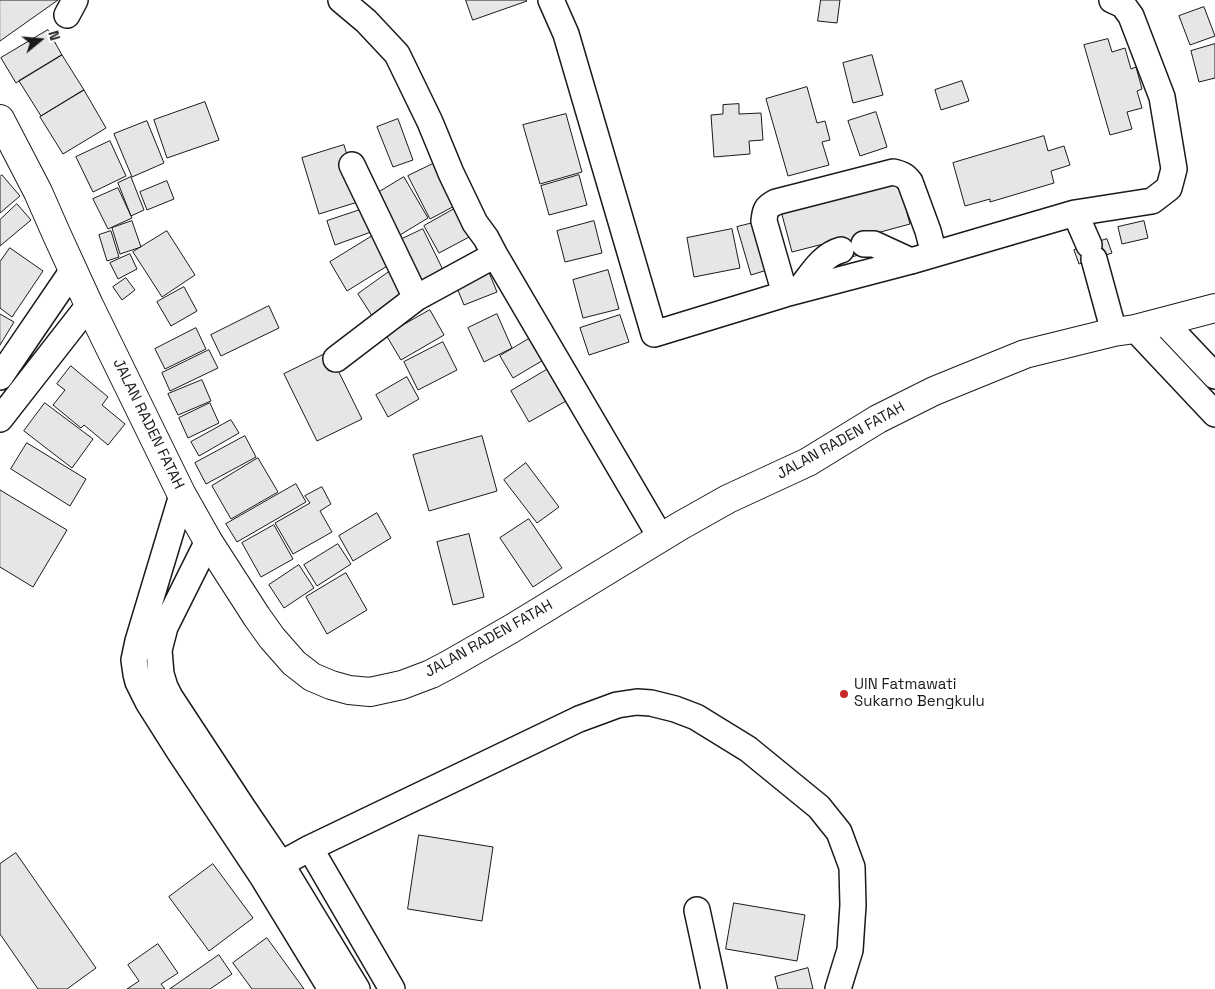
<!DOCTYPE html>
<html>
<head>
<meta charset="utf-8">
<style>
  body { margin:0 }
  #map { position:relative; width:1215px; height:989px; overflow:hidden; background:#fff; font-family:"Space Grotesk",sans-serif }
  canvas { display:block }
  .north { position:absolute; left:15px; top:15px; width:50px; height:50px; -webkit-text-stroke:4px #fff; paint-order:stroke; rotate:73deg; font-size:14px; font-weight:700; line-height:20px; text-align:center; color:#1a1a1a }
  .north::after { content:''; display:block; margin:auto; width:18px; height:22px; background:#1a1a1a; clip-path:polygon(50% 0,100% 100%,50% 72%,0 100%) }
</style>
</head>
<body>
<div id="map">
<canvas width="1215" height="989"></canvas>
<div class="north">N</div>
</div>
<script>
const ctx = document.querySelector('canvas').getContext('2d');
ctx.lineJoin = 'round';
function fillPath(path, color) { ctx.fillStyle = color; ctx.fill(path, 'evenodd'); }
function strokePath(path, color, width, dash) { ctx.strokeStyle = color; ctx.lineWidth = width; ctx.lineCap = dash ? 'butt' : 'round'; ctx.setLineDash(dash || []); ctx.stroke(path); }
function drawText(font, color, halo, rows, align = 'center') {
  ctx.font = font + ' "Space Grotesk",sans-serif'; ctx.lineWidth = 4; ctx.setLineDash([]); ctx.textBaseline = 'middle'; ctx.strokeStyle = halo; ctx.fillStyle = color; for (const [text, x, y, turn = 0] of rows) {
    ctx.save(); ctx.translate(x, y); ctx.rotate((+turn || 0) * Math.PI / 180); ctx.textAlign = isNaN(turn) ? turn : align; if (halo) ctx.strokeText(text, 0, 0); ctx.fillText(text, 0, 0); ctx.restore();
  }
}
const building = new Path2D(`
  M0,0h58l-58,41z
  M466,0h60l1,1 -54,19z
  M821,0h19l-3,23 -19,-2z
  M1204,7l11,29 -25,9 -11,-29z
  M48,30l14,25 -46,28 -15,-25z
  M1108,39l4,13 13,-4 6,21 5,-2 6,22 -5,2 5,17 -15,4 5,17 -22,6 -26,-90z
  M1215,44v34l-16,4 -8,-31z
  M62,55l22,35 -43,26 -22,-35z
  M872,55l11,40 -30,8 -10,-40z
  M962,81l7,20 -28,9 -6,-20z
  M807,87l10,36 8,-2 5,19 -8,2 7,23 -41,11 -22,-77z
  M84,90l22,38 -43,26 -23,-37z
  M205,102l14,38 -52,18 -13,-38z
  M739,104v10l22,-1 2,27 -14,1 1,13 -36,3 -3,-42 12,-1v-9z
  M876,112l11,35 -27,9 -12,-35z
  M566,114l16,58 -42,12 -17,-59z
  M398,119l15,41 -20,7 -16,-40z
  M147,121l17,42 -32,14 -18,-43z
  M1044,136l4,15 16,-5 6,19 -19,6 3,12 -64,19v-3l-25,7 -12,-43z
  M110,141l16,35 -33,16 -17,-35z
  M344,145l17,56 -42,13 -17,-56z
  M439,161l21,42 -30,16 -22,-43z
  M2,175l18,21 -20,17v-36z
  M579,175l8,30 -38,10 -8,-29z
  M131,177l13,33 -13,6 -13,-33z
  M404,177l24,41 -33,20 -24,-41z
  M898,180l12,44 -48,13 4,16 -22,6 -5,-19 -47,12 -11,-41z
  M167,181l7,18 -27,11 -7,-18z
  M118,188l14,30 -24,11 -15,-30z
  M17,204l14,16 -31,26v-26z
  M456,208l15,28 -32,17 -15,-27z
  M363,209l8,23 -36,13 -8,-24z
  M132,221l9,26 -21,7 -8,-26z
  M594,221l8,32 -37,9 -8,-31z
  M1144,221l4,17 -26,6 -4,-17z
  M753,223l14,47 -16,5 -14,-48z
  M423,229l22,45 -24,12 -23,-45z
  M732,229l8,39 -46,9 -7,-39z
  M111,231l8,26 -12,4 -8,-26z
  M167,231l28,44 -33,22 -29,-45z
  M374,235l18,28 -45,28 -17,-29z
  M1107,239l5,14 -33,11 -5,-14z
  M10,248l33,23 -31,46 -12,-9v-46z
  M130,254l7,15 -19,10 -8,-16z
  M486,265l11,27 -33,13 -11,-27z
  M393,269l19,28 -36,25 -18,-28z
  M608,270l11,39 -36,9 -10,-38z
  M126,278l9,12 -13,10 -9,-13z
  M184,287l13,24 -26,15 -14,-24z
  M269,306l10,22 -58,28 -10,-21z
  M430,310l14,25 -43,25 -15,-25z
  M0,314l14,8 -14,23z
  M497,314l15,34 -28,14 -16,-34z
  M620,315l9,27 -40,13 -9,-27z
  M196,328l10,21 -41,20 -10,-20z
  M532,337l13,22 -32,19 -13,-22z
  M443,342l14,28 -39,20 -14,-28z
  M209,350l9,18 -48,23 -8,-18z
  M329,352l33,67 -45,22 -33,-67z
  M71,366l37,31 -6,8 23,19 -17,21 -24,-20 -3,3 -28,-23 12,-15 -8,-6z
  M548,369l18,32 -37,21 -18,-31z
  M407,377l12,22 -31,18 -12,-22z
  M202,380l9,21 -33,14 -10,-21z
  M45,403l48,36 -21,29 -48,-37z
  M210,403l9,20 -31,15 -9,-20z
  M231,420l8,13 -40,23 -8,-14z
  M245,436l11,21 -50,27 -11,-21z
  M482,436l15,55 -68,20 -16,-56z
  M27,443l59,36 -16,27 -59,-37z
  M258,458l20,34 -47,27 -19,-33z
  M526,463l33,44 -22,16 -33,-43z
  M296,484l10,18 -69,40 -11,-18z
  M322,487l9,17 -11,7 12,21 -39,22 -18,-31 35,-20 -5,-7z
  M0,490l67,40 -34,57 -33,-20z
  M377,513l14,25 -38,23 -14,-25z
  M529,519l33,49 -29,19 -33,-49z
  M274,525l19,34 -32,18 -19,-34z
  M469,534l15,63 -31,8 -16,-63z
  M338,544l13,20 -34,22 -13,-21z
  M299,565l15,23 -30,20 -15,-23z
  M346,573l21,37 -40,24 -21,-37z
  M419,835l74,12 -11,74 -74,-12z
  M16,853l80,115 -29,21h-29l-38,-55v-70z
  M213,864l40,54 -44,33 -40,-54z
  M734,903l71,12 -8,46 -71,-12z
  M267,938l37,51h-52l-19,-26z
  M158,944l20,29 -17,11 4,5h-38l12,-8 -11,-16z
  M219,955l13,19 -22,15h-40z
  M808,968l5,21h-35l-3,-12z`);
const minor = new Path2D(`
  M341,0l25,21 31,33 33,68 21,51 24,50 11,15 9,17 166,283
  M551,0l15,34 88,300 131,-40 126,-33 164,-48 77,-12 17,-13 5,-19 -12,-72 -31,-81 -8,-11 -11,-5
  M67,15l8,-15
  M352,165l64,133 79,-43
  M1075,213l14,32
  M864,244h10l37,17
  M1094,259l20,73
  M799,290c12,-15 23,-35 42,-40
  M785,294l-21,-73c1,-11 2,-14 12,-19l117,-30c8,2 12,3 17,10l18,49 6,23
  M1164,322l51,54
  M1135,329l80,85
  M336,359l80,-61
  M0,377l73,-107
  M0,419l89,-114
  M182,495l-44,146 -4,19 2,14 2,8 10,20 31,49 83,125 69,113
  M208,541l-43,86 -6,23 2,24 4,13 5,10 73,111 38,56 76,125
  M310,848l82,141
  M262,876l19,-12 29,-16 269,-129 38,-14 20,-3 14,1 24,6 21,8 52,32 71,58 20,25 13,35 1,38 -3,45 -12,39
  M697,910l17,79`);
const highway = new Path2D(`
  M0,119l38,73 18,41 33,72 93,190 26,46 49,76 15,21 22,25 18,14 19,8 18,5 21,2 32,-7 29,-11 19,-10 61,-35 169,-103 48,-27 80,-37 70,-43 56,-28 91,-37 89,-22 21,-3 80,-21`);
const markers = [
  [844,694,5,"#c62828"]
];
const streetNames = [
  ["JALAN RADEN FATAH",148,424,64],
  ["JALAN RADEN FATAH",841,441,-29],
  ["JALAN RADEN FATAH",489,639,-29]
];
const poiNames = [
  ["UIN Fatmawati",854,685],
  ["Sukarno Bengkulu",854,702]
];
fillPath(building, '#e6e6e6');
strokePath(building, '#1a1a1a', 1);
strokePath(minor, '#1a1a1a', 28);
strokePath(highway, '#1a1a1a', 30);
strokePath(minor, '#fff', 25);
strokePath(highway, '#fff', 28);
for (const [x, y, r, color] of markers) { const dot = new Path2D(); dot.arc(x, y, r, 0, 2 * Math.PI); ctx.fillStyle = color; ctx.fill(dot); strokePath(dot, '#fff', 2); }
drawText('15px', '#1a1a1a', '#fff', streetNames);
drawText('15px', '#1a1a1a', '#fff', poiNames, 'left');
</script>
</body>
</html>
